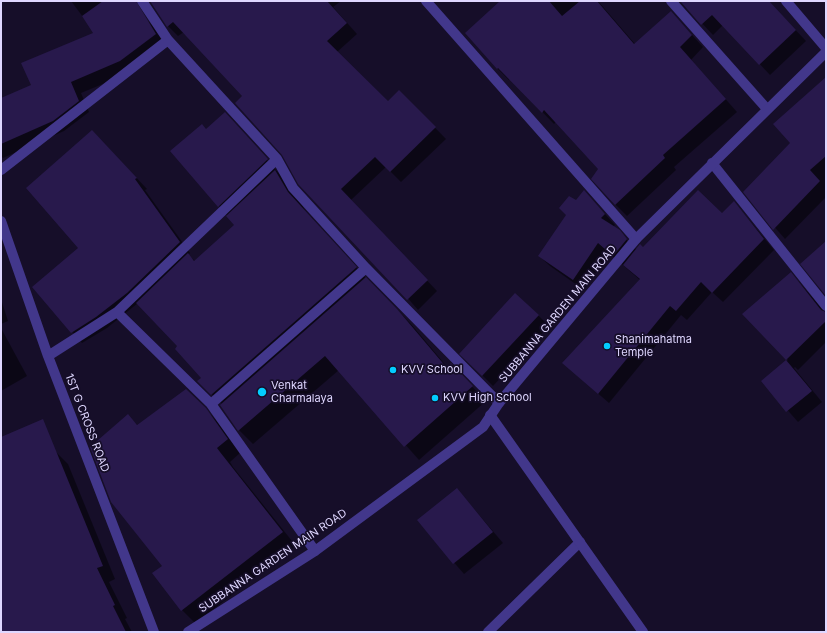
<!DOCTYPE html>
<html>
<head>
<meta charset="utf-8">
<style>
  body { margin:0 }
  #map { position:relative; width:827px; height:633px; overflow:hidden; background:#160e29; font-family:Inter,sans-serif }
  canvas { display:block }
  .frame { position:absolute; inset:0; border:2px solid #dfd7ff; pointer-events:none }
</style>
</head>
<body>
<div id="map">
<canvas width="827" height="633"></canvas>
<div class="frame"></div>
</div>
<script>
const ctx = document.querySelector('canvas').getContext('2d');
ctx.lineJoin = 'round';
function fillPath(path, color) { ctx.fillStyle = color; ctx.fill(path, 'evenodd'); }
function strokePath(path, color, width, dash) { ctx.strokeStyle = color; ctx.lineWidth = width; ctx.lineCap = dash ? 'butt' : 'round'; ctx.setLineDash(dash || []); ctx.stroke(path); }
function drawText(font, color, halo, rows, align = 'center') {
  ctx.font = font + ' Inter,sans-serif'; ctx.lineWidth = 3.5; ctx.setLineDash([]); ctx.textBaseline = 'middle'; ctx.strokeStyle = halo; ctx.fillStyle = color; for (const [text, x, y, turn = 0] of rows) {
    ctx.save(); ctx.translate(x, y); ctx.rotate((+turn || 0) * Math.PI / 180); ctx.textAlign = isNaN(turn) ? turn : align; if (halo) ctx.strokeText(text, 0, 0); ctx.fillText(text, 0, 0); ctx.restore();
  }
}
const shadow = new Path2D(`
  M71,1h49l24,16 10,10 12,18 -39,29 -46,19 8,19 -25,19 -61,27 -2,-2v-57l31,-13 63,-53z
  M163,1h178l-8,6 24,27 -20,18 51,50h22l36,37 -45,43 -15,-15 -35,33 86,91 -19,19 -135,-156 -39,-58 -60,-64 -6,4 -10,-10z
  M502,1h96l37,43 36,-32 32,35 -12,13 46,52 -63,55 2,3 -49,46 -12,-12 -16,-35 -43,-47 -2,2 -44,-45 -1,1 -12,-12z
  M684,1h84l38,40 -36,34 -47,-50 -10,10 -31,-33z
  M826,78v119l-41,42 -41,-47 47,-49z
  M235,124l57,64 13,22 67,75 39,39 37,44 3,-3 35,36 -67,59 -80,-90 -86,74 -14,-14 -17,-26 -24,-23 4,-3 -23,-32 -41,-43 -31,25 -25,15 -48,-56 46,-39 22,-107 45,48 -2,1 45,63 -2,2 7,6 40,-36 -16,-19 -13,-76z
  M584,191l31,34 -2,2 24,23 85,-35 12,-13 40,48 -51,52 -11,-10 -25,28 -6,-5 -72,88 -46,-40 77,-83 -31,-27 -25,37 -34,-24 -11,-10z
  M791,273l35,40v29l-28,28 -3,-3 -1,1 28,34 -24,20 -36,-41 26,-21 -44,-46z
  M1,299l7,22 -7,3z
  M538,315l11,11 -56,60 -32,-32z
  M1,328l26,48 -26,15z
  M186,390l33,33 21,30 -10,9 3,5 63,79 -101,77 -13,-13 -18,-44 -36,-150 9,9z
  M55,451l13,13 47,115 -6,3 18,36 -2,1 7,13h-131v-156z
  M457,489l46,54 -39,31 -46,-53z`);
const building = new Path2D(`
  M103,1h33l20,33 -36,27 -49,21 8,19 -26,20 -52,23v-46l30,-13 -10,-22 72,-30 -11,-17z
  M150,1h177l20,22 -20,18 61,60 11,-11 37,37 -46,45 -15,-15 -34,32 87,91 -21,20 -109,-116 -16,-29 -47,-52 7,-7 -69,-74 -6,5z
  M500,1h49l13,15 18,-15h17l37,43 37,-33 21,24 -12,12 46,52 -63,56 2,3 -50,47 -24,-26 7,-10 -54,-59 -2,3 -44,-45 -1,1 -32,-36z
  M682,1h87l27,29 -37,35 -47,-50 -11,10 -20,-23z
  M826,77v79l-16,14 10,11 -47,49 -30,-38 47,-49 -17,-19z
  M225,112l43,47 -50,48 -48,-56 32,-27 4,5z
  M92,130l45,48 -2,1 45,63 -53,51 -31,24 -25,16 -39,-46 46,-39 -52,-60z
  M275,170l13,22 69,75 -146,128 -14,-14 4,-3 -26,-29 2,-3 -41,-43 52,-50 6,8 40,-36 -8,-9z
  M584,190l21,24 -4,4 19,12 7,9 -14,17 -15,-13 -25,37 -35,-24 28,-41 -7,-7 10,-12 7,4z
  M698,190l24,23 12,-12 30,38 -52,54 -11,-11 -25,29 -6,-5 -72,88 -36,-31 78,-84 -17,-14 17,-21 3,3z
  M826,241v55l-26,-32z
  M791,272l30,38 5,2v9l-40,39 -44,-46z
  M366,277l31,32 50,59 4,-5 22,23 -69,61 -79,-91 -87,75 -18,-26z
  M515,293l24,22 -57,61 -23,-22z
  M786,360l26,31 -26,21 -25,-31z
  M186,389l20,19 22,31 -11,9 3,4 63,80 -102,79 -29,-38 10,-7 -51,-64 -21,-55 38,-33 9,11z
  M43,419l60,147 -6,2 18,37 -2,1 13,26h-125v-195z
  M457,488l36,44 -40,32 -36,-44z`);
const service = new Path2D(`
  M488,632l92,-90`);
const minor = new Path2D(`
  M142,1l26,39 109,119 16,29 73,80 133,135
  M426,1l210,238
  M671,1l96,108
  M786,1l40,47
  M712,163l114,143
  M1,170l167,-130
  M1,221l47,135 106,276
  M117,312l160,-153
  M48,356l69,-44 94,92 155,-136
  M211,404l104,147
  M490,415l153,217`);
const tertiary = new Path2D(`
  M188,632l127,-81 168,-124 16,-24 137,-164 190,-187`);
const markers = [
  [607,346,4,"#03cdff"],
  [393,370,4,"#03cdff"],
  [262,392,5,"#03cdff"],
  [435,398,4,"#03cdff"]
];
const streetNames = [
  ["SUBBANNA GARDEN MAIN ROAD",558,314,-50],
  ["1ST G CROSS ROAD",87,423,69],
  ["SUBBANNA GARDEN MAIN ROAD",273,561,-34]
];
const poiNames = [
  ["Shanimahatma",615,340],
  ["Temple",615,353],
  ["KVV School",401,370],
  ["Venkat",271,386],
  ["Charmalaya",271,399],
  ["KVV High School",443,398]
];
fillPath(shadow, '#0007');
fillPath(building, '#28194c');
strokePath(service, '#42378b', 10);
strokePath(minor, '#42378b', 10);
strokePath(tertiary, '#42378b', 10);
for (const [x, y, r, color] of markers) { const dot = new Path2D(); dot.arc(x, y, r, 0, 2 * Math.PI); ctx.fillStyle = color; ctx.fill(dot); strokePath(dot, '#160e29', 1.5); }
drawText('11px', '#dfd7ff', '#160e29', streetNames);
drawText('11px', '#dfd7ff', '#160e29', poiNames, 'left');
</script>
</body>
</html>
